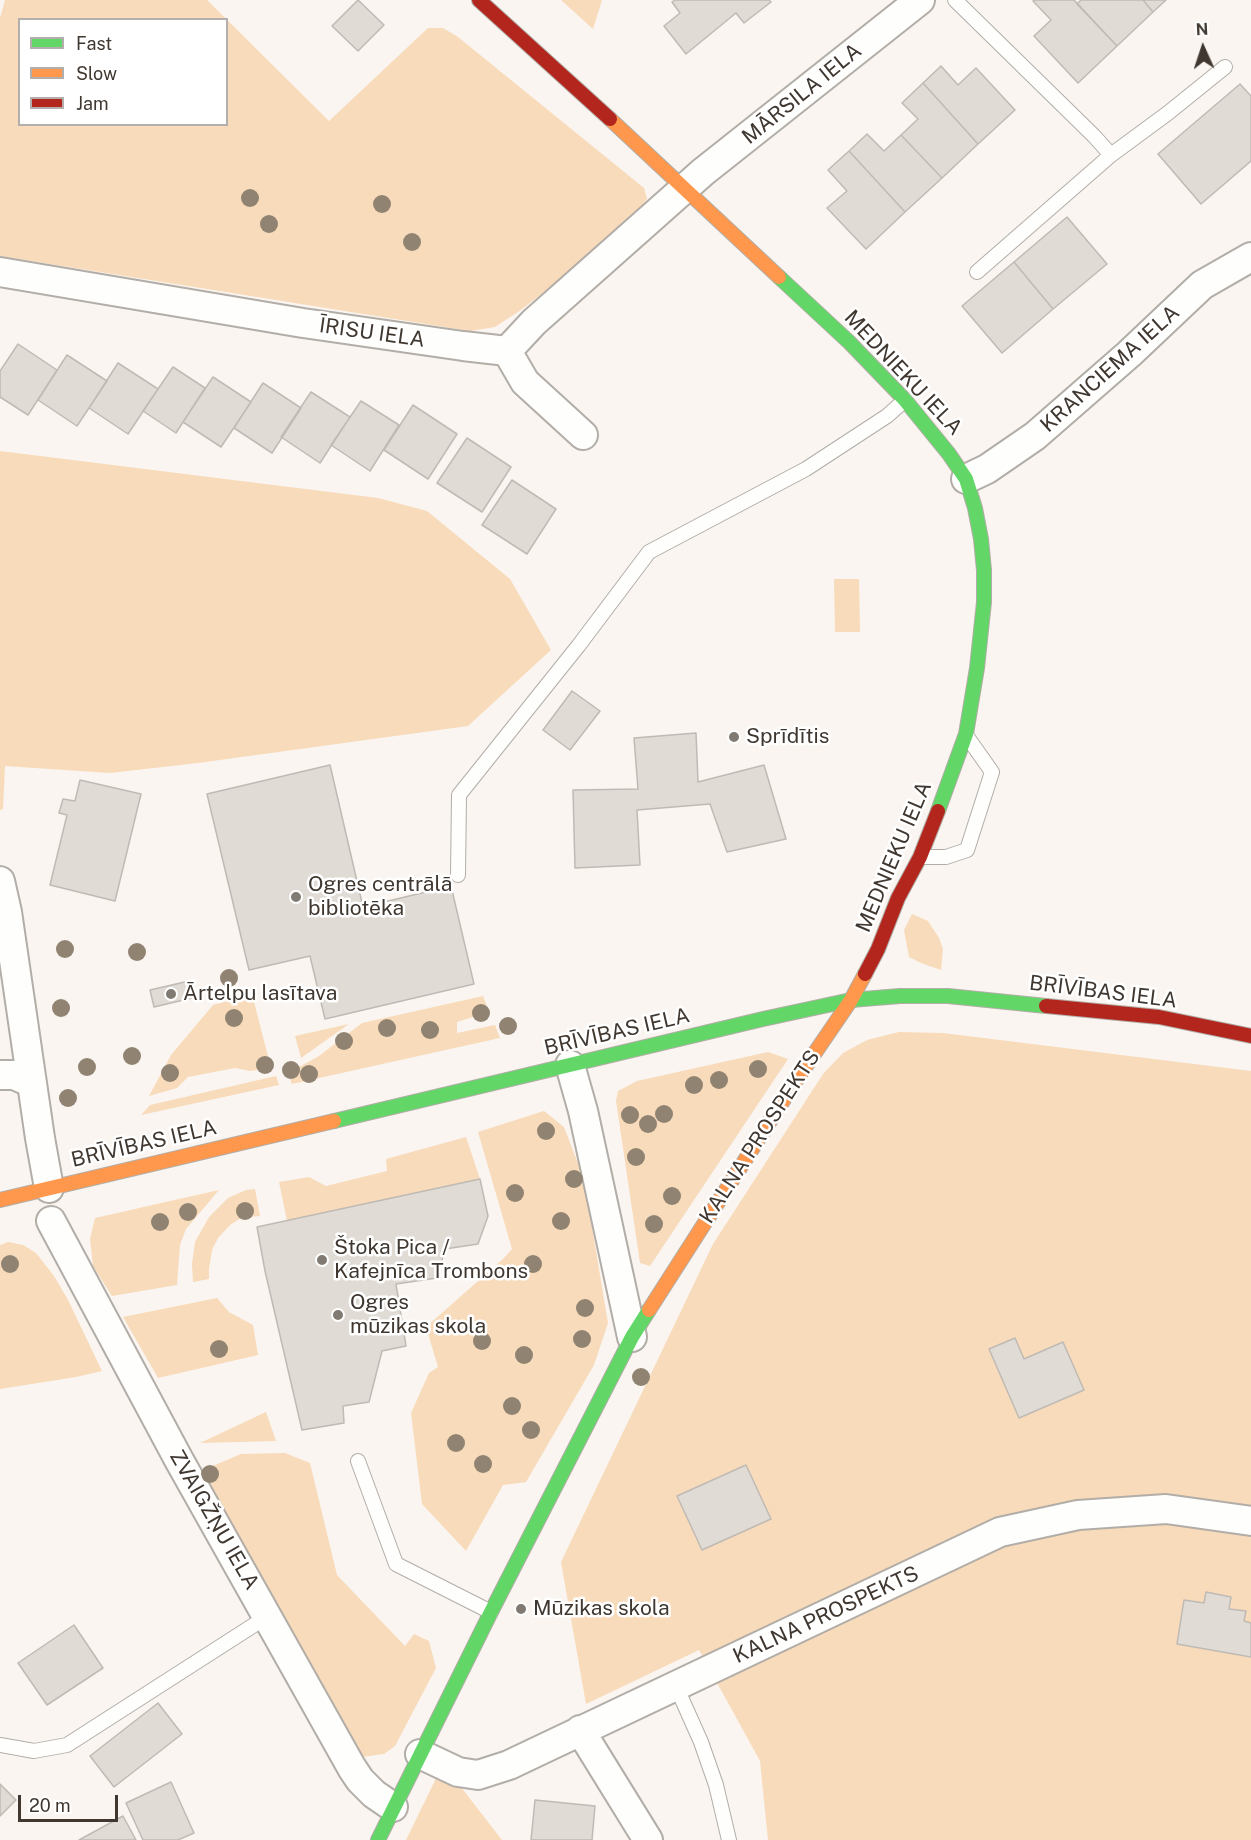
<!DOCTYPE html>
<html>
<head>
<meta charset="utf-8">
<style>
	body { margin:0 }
	#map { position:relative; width:1251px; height:1840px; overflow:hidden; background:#faf5f0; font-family:"Public Sans",sans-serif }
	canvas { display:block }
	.legend { position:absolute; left:18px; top:18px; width:210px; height:108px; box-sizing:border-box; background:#fff; border:2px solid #b2afac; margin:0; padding:8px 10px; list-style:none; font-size:18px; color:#3f3730 }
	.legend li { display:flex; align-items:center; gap:12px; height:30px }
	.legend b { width:30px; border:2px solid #b2afac }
	.north { position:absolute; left:1173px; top:18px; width:60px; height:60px; -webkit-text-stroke:4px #fff; paint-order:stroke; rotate:357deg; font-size:16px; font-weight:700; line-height:24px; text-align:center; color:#3f3730 }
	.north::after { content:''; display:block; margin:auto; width:21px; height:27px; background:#3f3730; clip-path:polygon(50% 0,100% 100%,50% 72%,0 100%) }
	.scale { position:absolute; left:18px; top:1795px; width:100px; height:27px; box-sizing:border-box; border:3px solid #3f3730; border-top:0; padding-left:8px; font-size:18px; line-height:21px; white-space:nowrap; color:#3f3730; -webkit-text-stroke:4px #fff; paint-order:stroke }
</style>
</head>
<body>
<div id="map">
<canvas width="1251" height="1840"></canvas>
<ul class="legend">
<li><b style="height:8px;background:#63d668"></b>Fast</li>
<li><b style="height:8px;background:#ff974d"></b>Slow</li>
<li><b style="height:8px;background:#b3261e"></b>Jam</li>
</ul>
<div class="north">N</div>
<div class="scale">20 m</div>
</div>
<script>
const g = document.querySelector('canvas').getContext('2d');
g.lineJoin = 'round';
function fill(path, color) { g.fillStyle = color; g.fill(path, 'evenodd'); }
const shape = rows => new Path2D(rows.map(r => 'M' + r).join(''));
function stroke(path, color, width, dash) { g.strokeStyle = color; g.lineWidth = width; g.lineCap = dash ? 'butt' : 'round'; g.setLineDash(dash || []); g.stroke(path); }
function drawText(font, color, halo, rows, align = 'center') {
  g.font = font + ' "Public Sans",sans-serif'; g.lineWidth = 5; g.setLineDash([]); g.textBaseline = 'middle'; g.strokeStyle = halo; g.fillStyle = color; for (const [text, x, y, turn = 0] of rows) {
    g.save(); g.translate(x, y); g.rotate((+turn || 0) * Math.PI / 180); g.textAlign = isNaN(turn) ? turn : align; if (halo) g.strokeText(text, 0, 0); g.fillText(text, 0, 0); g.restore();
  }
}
fill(shape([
	[5,0,207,0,329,121,428,28,443,28,458,37,644,188,647,199,637,211,548,289,518,312,495,327,470,331,0,256,0,18],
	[20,20,226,20,226,124,20,124],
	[561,0,602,0,593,29],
	[0,451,378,498,427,511,510,579,551,650,468,726,198,763,110,773,5,766,3,809,0,810],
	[834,579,859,579,860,632,835,632],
	[912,914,928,921,939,938,943,949,941,970,921,963,909,957,904,930],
	[252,994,271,1068,250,1071,235,1068,188,1077,177,1088,149,1096,171,1055,213,1005],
	[483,996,489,1012,457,1022,457,1033,495,1025,500,1038,292,1084,288,1073,319,1056,362,1023],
	[349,1024,301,1058,295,1036],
	[899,1032,943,1033,1251,1071,1251,1840,768,1840,760,1761,699,1650,586,1704,561,1562,713,1244,823,1074,843,1053,867,1040],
	[768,1052,788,1059,650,1266,640,1263,616,1101,618,1091,637,1081],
	[276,1076,279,1085,141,1115,150,1105],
	[544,1111,564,1127,584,1179,608,1323,594,1365,526,1482,503,1485,466,1551,422,1504,411,1413,429,1373,438,1367,426,1327,503,1259,512,1249,478,1132],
	[466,1137,480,1179,287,1221,279,1182,309,1177,326,1186,387,1171,386,1159],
	[255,1189,260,1216,241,1218,230,1225,218,1238,212,1250,209,1269,209,1279,193,1282,192,1264,195,1242,209,1217,228,1198,246,1190],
	[219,1190,186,1229,180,1245,177,1285,112,1296,93,1266,90,1239,95,1218],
	[8,1242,23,1245,36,1253,54,1276,68,1300,102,1371,76,1377,0,1389,0,1245],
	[217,1298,229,1312,253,1325,258,1355,158,1378,123,1317],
	[266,1412,276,1441,200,1443],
	[285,1453,310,1463,337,1575,405,1646,414,1634,429,1641,436,1668,395,1746,384,1754,362,1757,201,1471,241,1454],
	[443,1764,502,1840,406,1840]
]), '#f8dbba');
const building = shape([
	[358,0,384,25,358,51,332,26,358,0],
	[675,0,769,0,771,2,744,23,736,13,686,54,664,26,680,13,672,2,675,0],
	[1035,0,1074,0,1117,46,1078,83,1034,36,1051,20,1033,1,1035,0],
	[1081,0,1143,0,1153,12,1117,46,1077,4,1081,0],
	[1143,0,1166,0,1153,12,1143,0],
	[941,66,958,85,976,68,1015,110,978,144,923,83,941,66],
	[923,83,978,144,942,178,901,135,918,119,902,103,923,83],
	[1240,84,1251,96,1251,161,1201,204,1158,154,1240,84],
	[867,134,884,151,901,135,942,178,905,212,849,151,867,134],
	[849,151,905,212,866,249,827,208,847,191,828,170,849,151],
	[1067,217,1107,264,1053,309,1014,262,1067,217],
	[1014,262,1053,309,1002,353,962,306,1014,262],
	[18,344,57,370,28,415,0,397,0,371,18,344],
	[67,355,107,381,77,426,38,400,67,355],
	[118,363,158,389,128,434,89,408,118,363],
	[173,367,205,388,176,433,143,411,173,367],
	[213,377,251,402,221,447,183,422,213,377],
	[263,383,301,408,272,453,234,428,263,383],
	[311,392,350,417,320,463,281,437,311,392],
	[361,401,399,425,370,471,331,445,361,401],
	[413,405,457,434,428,479,384,450,413,405],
	[467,438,511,467,482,512,437,483,467,438],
	[512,480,556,509,527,554,482,525,512,480],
	[572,691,600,711,570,750,543,730,572,691],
	[696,733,698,782,764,765,786,839,727,852,710,804,637,810,640,865,575,868,573,790,638,789,634,738,696,733],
	[330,765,363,907,451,886,474,984,325,1019,310,956,249,970,207,794,330,765],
	[80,780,141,794,115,901,50,885,67,815,59,813,63,799,75,801,80,780],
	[189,981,192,998,154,1007,150,990,189,981],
	[480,1179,488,1216,478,1244,445,1249,437,1278,396,1284,406,1346,382,1351,369,1402,343,1406,344,1423,302,1430,265,1271,257,1227,480,1179],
	[1015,1338,1024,1359,1063,1342,1084,1390,1019,1418,989,1349,1015,1338],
	[746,1465,771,1519,702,1550,677,1496,746,1465],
	[1206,1592,1231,1597,1229,1609,1246,1611,1244,1621,1251,1623,1251,1657,1177,1644,1184,1600,1204,1603,1206,1592],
	[74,1625,103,1668,47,1705,18,1663,74,1625],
	[158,1703,182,1734,114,1787,90,1756,158,1703],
	[171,1782,194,1833,178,1840,143,1840,126,1803,171,1782],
	[0,1784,16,1800,0,1816,0,1784],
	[535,1800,595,1806,592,1840,531,1840,535,1800],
	[123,1816,136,1840,79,1840,123,1816]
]);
fill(building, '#e1dbd5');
stroke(building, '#bfbab4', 1.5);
const lane = shape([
	[955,0,1094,136,1111,155,977,272],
	[1111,155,1168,113,1225,67],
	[922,857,946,857,967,850,992,772,968,738],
	[458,875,459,795,579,645,649,552,806,469,887,416,905,400],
	[358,1461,396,1564,491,1612],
	[676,1686,701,1742,716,1785,729,1840],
	[0,1745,34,1751,67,1745,268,1616]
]);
const street = shape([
	[0,272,303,323,463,346,507,351,534,322,703,172,920,0],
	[507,351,525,382,583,435],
	[966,479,987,469,1035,436,1129,354,1202,285,1251,257],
	[0,881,7,912,40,1138,49,1188],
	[570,1065,583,1111,632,1337],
	[0,1075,14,1075,32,1083],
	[51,1221,179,1460,352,1768,360,1780,374,1794,393,1807],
	[580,1730,648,1840],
	[420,1754,458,1772,478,1775,509,1765,1000,1532,1078,1515,1166,1509,1251,1521]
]);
const fast = shape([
	[779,277,849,342,905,400,949,454,966,479,975,508,981,539,984,570,984,602,977,668,966,734,938,811],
	[334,1121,763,1019,851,1000,900,996,948,996,1046,1006],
	[378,1840,491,1612,632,1337,649,1310]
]);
const slow = shape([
	[610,119,779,277],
	[0,1200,334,1121],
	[649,1310,797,1079,851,1000,865,974]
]);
const jam = shape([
	[479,0,610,119],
	[865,974,878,949,898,898,920,857,938,811],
	[1046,1006,1159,1017,1251,1036]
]);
stroke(lane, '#b2ada7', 16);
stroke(street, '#b2ada7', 32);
stroke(fast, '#b2ada7', 16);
stroke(slow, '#b2ada7', 16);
stroke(jam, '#b2ada7', 16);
stroke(lane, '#fefefd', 14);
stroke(street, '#fefefd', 28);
stroke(fast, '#63d668', 14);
stroke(slow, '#ff974d', 14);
stroke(jam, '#b3261e', 14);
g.fillStyle = '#908372';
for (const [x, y] of [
	[250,198],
	[382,204],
	[269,224],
	[412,242],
	[65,949],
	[137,952],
	[229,978],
	[61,1008],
	[481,1013],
	[234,1018],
	[508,1026],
	[387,1028],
	[430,1030],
	[344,1041],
	[132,1056],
	[265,1065],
	[87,1067],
	[758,1069],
	[291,1070],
	[170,1073],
	[309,1074],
	[719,1080],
	[694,1085],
	[68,1098],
	[664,1114],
	[630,1115],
	[648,1124],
	[546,1131],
	[636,1157],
	[574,1179],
	[515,1193],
	[672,1196],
	[245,1211],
	[188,1212],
	[561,1221],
	[160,1222],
	[654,1224],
	[10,1264],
	[533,1264],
	[585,1308],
	[582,1339],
	[482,1341],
	[219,1349],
	[524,1355],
	[641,1377],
	[512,1406],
	[531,1430],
	[456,1443],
	[483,1464],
	[210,1474]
]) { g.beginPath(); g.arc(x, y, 9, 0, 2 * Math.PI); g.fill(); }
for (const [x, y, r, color] of [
	[734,737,6,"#807a73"],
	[296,897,6,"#807a73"],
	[171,994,6,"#807a73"],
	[322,1260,6,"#807a73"],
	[338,1315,6,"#807a73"],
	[521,1609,6,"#807a73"]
]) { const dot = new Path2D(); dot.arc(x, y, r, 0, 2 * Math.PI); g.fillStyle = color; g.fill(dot); stroke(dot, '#fff', 2); }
drawText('21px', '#3f3730', '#fff', [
	["MĀRSILA IELA",802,94,-39],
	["ĪRISU IELA",372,333,8],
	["KRANCIEMA IELA",1110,369,-42],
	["MEDNIEKU IELA",903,373,47],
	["MEDNIEKU IELA",894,857,-67],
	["BRĪVĪBAS IELA",1103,992,7],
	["BRĪVĪBAS IELA",617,1032,-13],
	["KALNA PROSPEKTS",760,1137,-57],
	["BRĪVĪBAS IELA",144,1144,-13],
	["ZVAIGŽŅU IELA",214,1520,60],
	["KALNA PROSPEKTS",826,1615,-25]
]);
drawText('21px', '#3f3730', '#fff', [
	["Sprīdītis",746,737],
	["Ogres centrālā",308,885],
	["bibliotēka",308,909],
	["Ārtelpu lasītava",183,994],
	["Štoka Pica /",334,1248],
	["Kafejnīca Trombons",334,1272],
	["Ogres",350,1303],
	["mūzikas skola",350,1327],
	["Mūzikas skola",533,1609]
], 'left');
</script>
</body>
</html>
